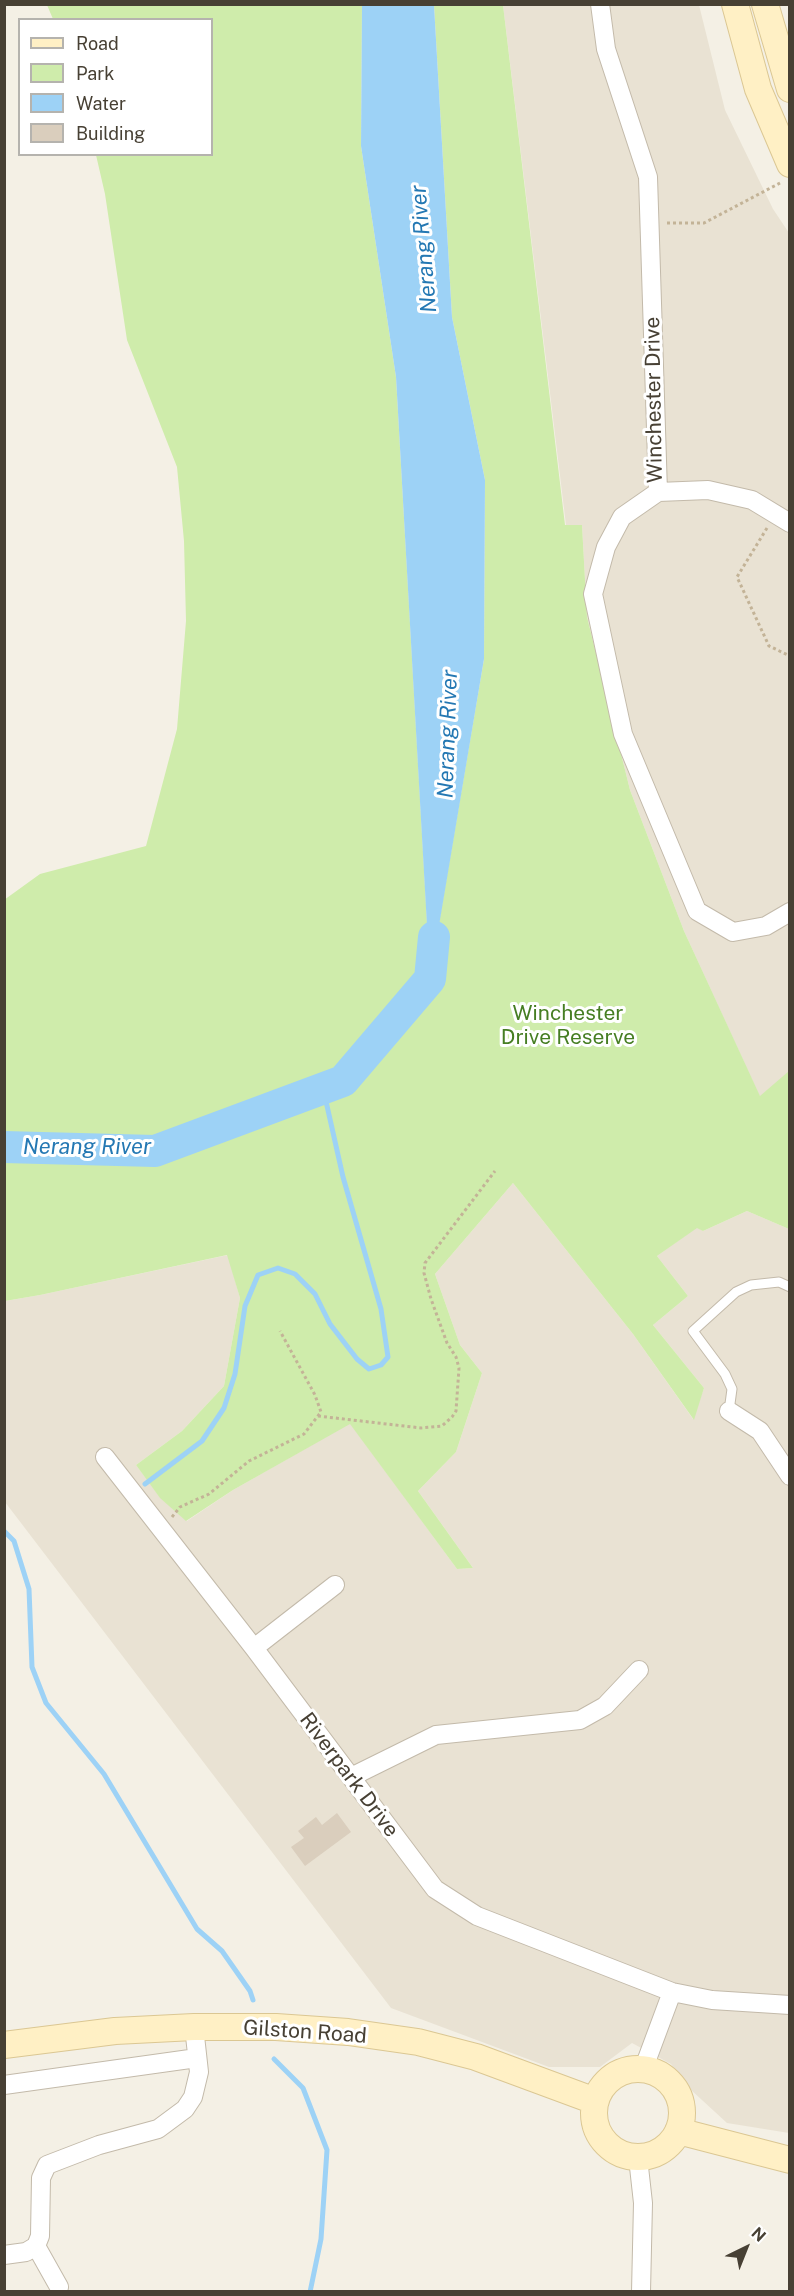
<!DOCTYPE html>
<html>
<head>
<meta charset="utf-8">
<style>
	body { margin:0 }
	#map { position:relative; width:794px; height:2296px; overflow:hidden; background:#f4f0e5; font-family:"Public Sans",sans-serif }
	canvas { display:block }
	.frame { position:absolute; inset:0; border:6px solid #474034; pointer-events:none }
	.legend { position:absolute; left:18px; top:18px; width:195px; height:138px; box-sizing:border-box; background:#fff; border:2px solid #b5b3ae; margin:0; padding:8px 10px; list-style:none; font-size:18px; color:#474034 }
	.legend li { display:flex; align-items:center; gap:12px; height:30px }
	.legend b { width:30px; border:2px solid #b5b3ae }
	.north { position:absolute; left:716px; top:2218px; width:60px; height:60px; -webkit-text-stroke:4px #fff; paint-order:stroke; rotate:43deg; font-size:16px; font-weight:700; line-height:24px; text-align:center; color:#474034 }
	.north::after { content:''; display:block; margin:auto; width:21px; height:27px; background:#474034; clip-path:polygon(50% 0,100% 100%,50% 72%,0 100%) }
</style>
</head>
<body>
<div id="map">
<canvas width="794" height="2296"></canvas>
<div class="frame"></div>
<ul class="legend">
<li><b style="height:8px;background:#fff0c5"></b>Road</li>
<li><b style="height:16px;background:#cfecab"></b>Park</li>
<li><b style="height:16px;background:#9dd2f6"></b>Water</li>
<li><b style="height:16px;background:#dacebd"></b>Building</li>
</ul>
<div class="north">N</div>
</div>
<script>
const g = document.querySelector('canvas').getContext('2d');
g.lineJoin = 'round';
function fill(path, color) { g.fillStyle = color; g.fill(path, 'evenodd'); }
const shape = rows => new Path2D(rows.map(r => 'M' + r).join(''));
function stroke(path, color, width, dash) { g.strokeStyle = color; g.lineWidth = width; g.lineCap = dash ? 'butt' : 'round'; g.setLineDash(dash || []); g.stroke(path); }
function drawText(font, color, halo, rows, align = 'center') {
  g.font = font + ' "Public Sans",sans-serif'; g.lineWidth = 6; g.setLineDash([]); g.textBaseline = 'middle'; g.strokeStyle = halo; g.fillStyle = color; for (const [text, x, y, turn = 0] of rows) {
    g.save(); g.translate(x, y); g.rotate((+turn || 0) * Math.PI / 180); g.textAlign = isNaN(turn) ? turn : align; if (halo) g.strokeText(text, 0, 0); g.fillText(text, 0, 0); g.restore();
  }
}
fill(shape([
	[503,5,699,5,725,110,773,209,789,233,790,1071,760,1097,684,931,630,790,587,617,582,525,566,525],
	[513,1183,633,1334,693,1419,704,1388,653,1325,688,1296,657,1256,697,1227,703,1231,747,1211,789,1229,789,2133,727,2123,690,2089,671,2064,632,2043,600,2067,549,2067,391,2008,5,1502,5,1301,40,1295,228,1255,240,1298,224,1386,182,1431,136,1465,160,1497,187,1521,233,1490,350,1423,457,1569,473,1568,418,1491,456,1452,482,1373,460,1345,435,1274]
]), '#e9e2d3');
fill(shape([
	[47,5,362,5,361,146,396,377,430,975,484,659,485,480,452,317,434,5,503,5,565,525,582,525,587,617,630,790,684,931,760,1096,789,1071,789,1229,747,1211,703,1231,697,1228,657,1256,688,1296,653,1325,704,1388,694,1420,633,1334,513,1183,435,1274,460,1345,482,1373,456,1452,418,1491,473,1568,457,1569,350,1424,233,1490,186,1521,160,1498,136,1465,182,1431,224,1386,240,1298,227,1255,40,1295,5,1301,4,900,40,874,146,846,177,729,186,621,184,541,177,467,127,340,105,194,96,155,212,154,212,20,53,19]
]), '#cfecab');
fill(shape([
	[362,5,434,5,452,317,485,480,484,659,430,979,396,377,361,146]
]), '#9dd2f6');
stroke(shape([
	[145,1484,202,1441,224,1408,235,1374,245,1306,258,1275,278,1268,295,1274,315,1294,330,1324,357,1359,369,1369,381,1365,388,1357,381,1309,343,1177,323,1088],
	[4,1531,14,1541,29,1589,32,1667,46,1703,104,1774,197,1929,222,1951,250,1991,253,2000],
	[274,2059,303,2088,327,2150,321,2239,310,2292]
]), '#9dd2f6', 5);
stroke(shape([
	[4,1147,155,1151,343,1081,430,979,434,937]
]), '#9dd2f6', 32);
fill(shape([
	[337,1813,351,1832,305,1866,291,1847,304,1838,298,1831,316,1817,322,1825]
]), '#dacebd');
const service = shape([
	[729,1411,732,1389,725,1374,693,1331,736,1292,751,1285,779,1282,790,1287]
]);
const minor = shape([
	[600,4,606,49,648,177,658,492],
	[658,492,622,517,606,547,593,594,623,734,697,911,733,932,766,926,790,912],
	[658,492,708,490,752,500,790,523],
	[729,1411,760,1431,790,1476],
	[105,1457,254,1648,435,1889,477,1916,672,1992,712,2000,790,2005],
	[254,1648,335,1585],
	[351,1777,436,1735,580,1720,605,1706,639,1670],
	[643,2070,672,1992],
	[4,2085,197,2058],
	[638,2158,643,2203,641,2292],
	[36,2246,59,2287],
	[4,2255,26,2252,36,2246,40,2236,41,2178,47,2165,99,2145,158,2129,185,2109,193,2097,199,2072,194,2027]
]);
const secondary = shape([
	[735,4,758,89,790,164],
	[765,4,790,89],
	[4,2045,115,2031,194,2027,276,2027,348,2032,418,2042,476,2057,595,2101],
	'594 2113a44 44 0 1 1 88 0a44 44 0 1 1-88 0Z',
	[678,2131,790,2160]
]);
stroke(service, '#c3baaa', 11);
stroke(minor, '#c3baaa', 20);
stroke(secondary, '#dbc793', 28);
stroke(shape([
	[667,223,704,223,780,183],
	[767,528,737,577,769,646,790,656],
	[318,1416,421,1428,442,1426,452,1417,456,1411,459,1368,456,1357,447,1343,431,1299,424,1273,425,1263,495,1171],
	[172,1517,180,1507,209,1494,249,1461,304,1434,321,1412,315,1395,280,1331]
]), '#c3b397', 3, [3, 3]);
stroke(service, '#fff', 9);
stroke(minor, '#fff', 18);
stroke(secondary, '#fff0c5', 26);
drawText('21px', '#474034', '#fff', [
	["Winchester Drive",654,400,-91],
	["Riverpark Drive",349,1775,53],
	["Gilston Road",305,2032,4]
]);
drawText('21px', '#467e23', '#fff', [
	["Winchester",568,1014],
	["Drive Reserve",568,1038]
]);
drawText('italic 22px', '#2478b3', '#fff', [
	["Nerang River",424,249,-95],
	["Nerang River",448,734,-88],
	["Nerang River",87,1147]
]);
</script>
</body>
</html>
